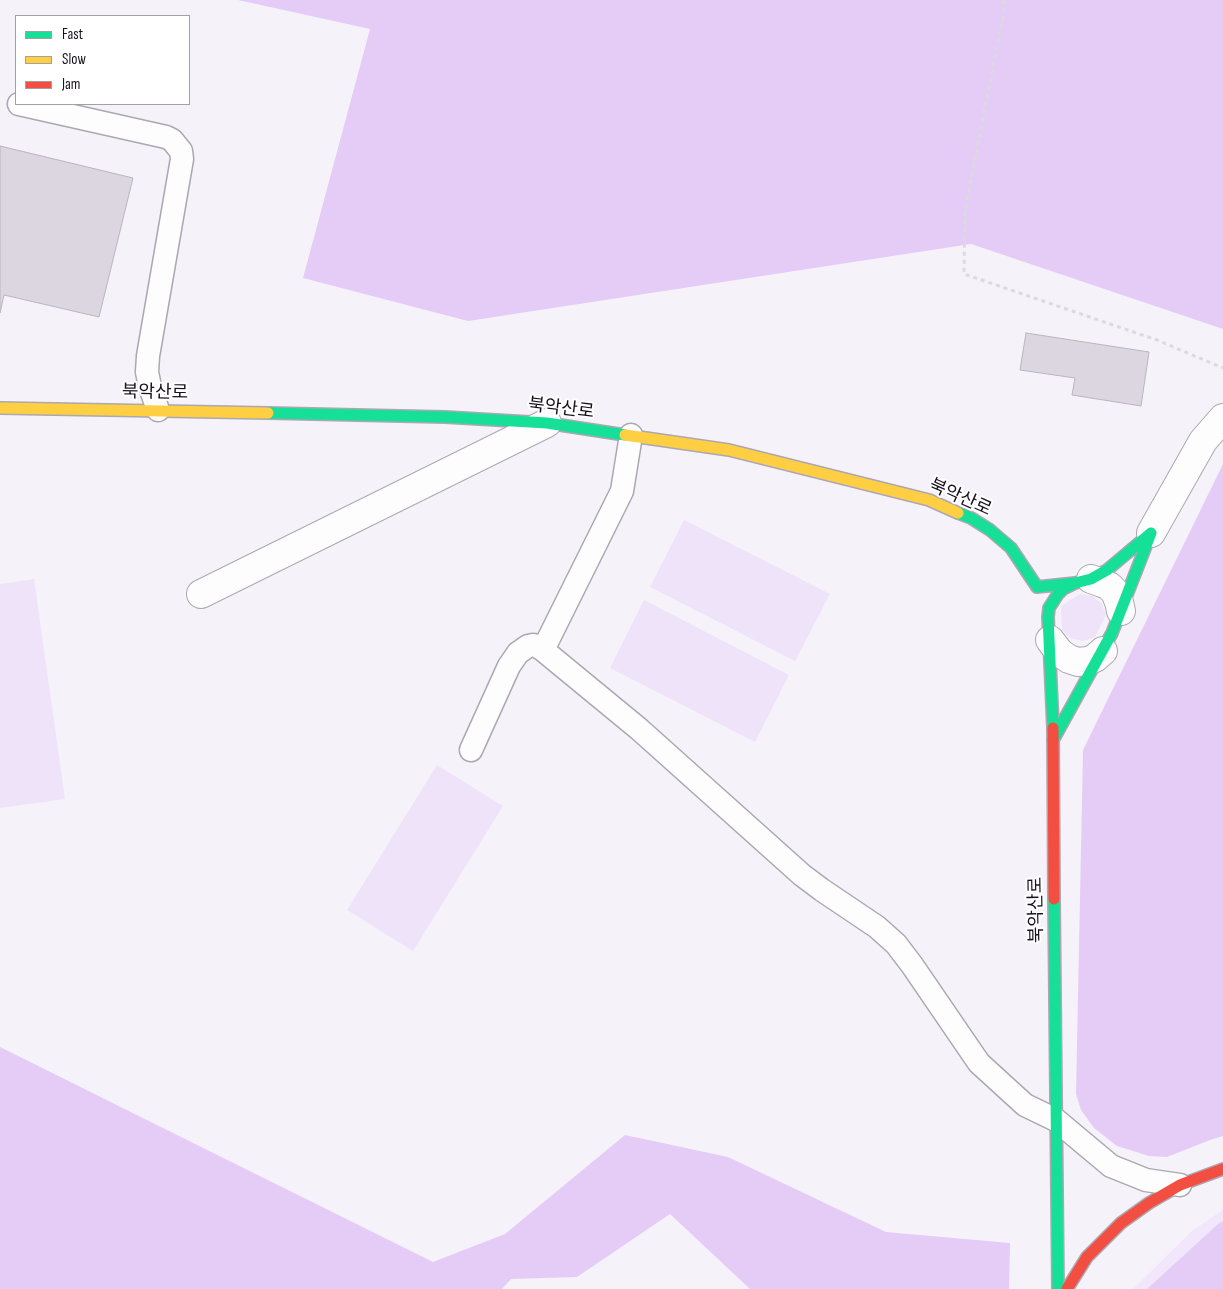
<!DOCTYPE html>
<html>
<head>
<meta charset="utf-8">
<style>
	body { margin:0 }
	#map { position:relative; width:1223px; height:1289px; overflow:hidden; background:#f6f2fa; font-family:"Sofia Sans Condensed",sans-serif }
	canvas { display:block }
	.legend { position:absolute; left:15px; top:15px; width:175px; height:90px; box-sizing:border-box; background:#fff; border:1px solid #a3a0a5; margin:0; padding:6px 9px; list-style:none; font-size:15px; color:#18111d }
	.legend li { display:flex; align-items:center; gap:10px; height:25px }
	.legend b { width:25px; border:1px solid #a3a0a5 }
</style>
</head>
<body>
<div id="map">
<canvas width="1223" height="1289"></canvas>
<ul class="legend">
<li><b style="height:6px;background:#16e098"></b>Fast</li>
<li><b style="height:6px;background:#ffcf43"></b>Slow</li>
<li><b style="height:6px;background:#f24e42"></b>Jam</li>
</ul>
</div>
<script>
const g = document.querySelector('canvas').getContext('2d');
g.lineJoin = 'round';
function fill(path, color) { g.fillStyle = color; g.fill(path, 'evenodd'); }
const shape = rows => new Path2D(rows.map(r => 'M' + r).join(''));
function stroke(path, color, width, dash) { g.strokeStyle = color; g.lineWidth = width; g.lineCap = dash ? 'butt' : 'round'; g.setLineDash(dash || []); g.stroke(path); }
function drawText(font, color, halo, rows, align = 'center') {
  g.font = font + ' "Sofia Sans Condensed","Noto Sans KR",sans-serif'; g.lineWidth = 4; g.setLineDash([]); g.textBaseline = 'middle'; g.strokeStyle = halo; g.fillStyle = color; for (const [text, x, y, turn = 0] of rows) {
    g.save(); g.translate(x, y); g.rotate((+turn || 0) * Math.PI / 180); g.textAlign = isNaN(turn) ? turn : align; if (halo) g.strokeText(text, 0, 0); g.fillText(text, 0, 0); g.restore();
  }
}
fill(shape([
	[1223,1210,1223,1289,1133,1289,1193,1230]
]), '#f2e6fc');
fill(shape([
	[684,520,830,594,795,661,650,587],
	[34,579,65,799,0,808,0,584],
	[1080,594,1092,596,1101,603,1106,615,1095,637,1083,641,1070,638,1062,630,1061,606],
	[644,600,789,675,755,742,610,668],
	[437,765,503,806,413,951,347,910]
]), '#efe3f9');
fill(shape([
	[238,0,1223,0,1223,329,971,244,468,321,303,278,370,29],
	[1223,464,1223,1136,1210,1140,1167,1157,1149,1156,1117,1146,1094,1128,1081,1110,1076,1094,1083,750],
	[0,1047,433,1262,505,1234,625,1135,728,1157,886,1232,1010,1243,1009,1289,750,1289,670,1214,577,1277,511,1279,502,1289,0,1289],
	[1223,1221,1223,1289,1147,1289,1217,1225]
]), '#e4ccf7');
const building = shape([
	[0,146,133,178,99,317,4,295,0,313,0,146],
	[1026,333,1149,352,1141,406,1072,395,1075,378,1020,370,1026,333]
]);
fill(building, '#dbd6e0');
stroke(building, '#bab4be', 1);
const lane = shape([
	[19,104,166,137,172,140,181,151,182,159,148,356,147,372,150,387,158,410],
	[631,435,622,491,543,650,639,729,802,875,822,890,877,927,896,944,912,965,979,1063,1025,1105,1056,1120,1111,1166,1146,1180,1180,1185],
	[471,750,509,666,518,653,528,646,533,645,537,646,543,650]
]);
const street = shape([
	[1151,533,1203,441,1223,418],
	[1091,579,1102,583,1109,586,1115,592,1119,602,1121,611],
	[201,594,547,423],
	[1050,640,1060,653,1069,659,1078,662,1088,661,1095,658,1103,651]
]);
const fast = shape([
	[268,413,445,417,547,423,625,435],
	[958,513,971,518,990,530,1011,548,1037,587,1075,583,1091,579,1107,570,1151,533,1112,633,1053,740],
	[1053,728,1048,617,1049,608,1058,594,1063,589,1075,583],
	[1054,899,1058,1289]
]);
const slow = shape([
	[0,408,268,413],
	[625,435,729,450,929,500,958,513]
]);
const jam = shape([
	[1053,728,1054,899],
	[1067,1289,1087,1257,1121,1223,1149,1203,1180,1185,1223,1169]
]);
stroke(lane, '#aca7b1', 25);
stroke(street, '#aca7b1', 30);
stroke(fast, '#aca7b1', 14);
stroke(slow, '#aca7b1', 14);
stroke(jam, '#aca7b1', 14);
stroke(shape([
	[1003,0,1005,5,965,211,964,274,1157,340,1223,368]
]), '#dcdadc', 3, [4, 4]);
stroke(lane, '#fefdfe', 22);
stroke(street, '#fefdfe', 28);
stroke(fast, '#16e098', 11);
stroke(slow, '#ffcf43', 11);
stroke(jam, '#f24e42', 11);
drawText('18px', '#18111d', '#fff', [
	["북악산로",155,393,1],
	["북악산로",561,409,7],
	["북악산로",960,498,24],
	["북악산로",1037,910,-91]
]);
</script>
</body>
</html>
